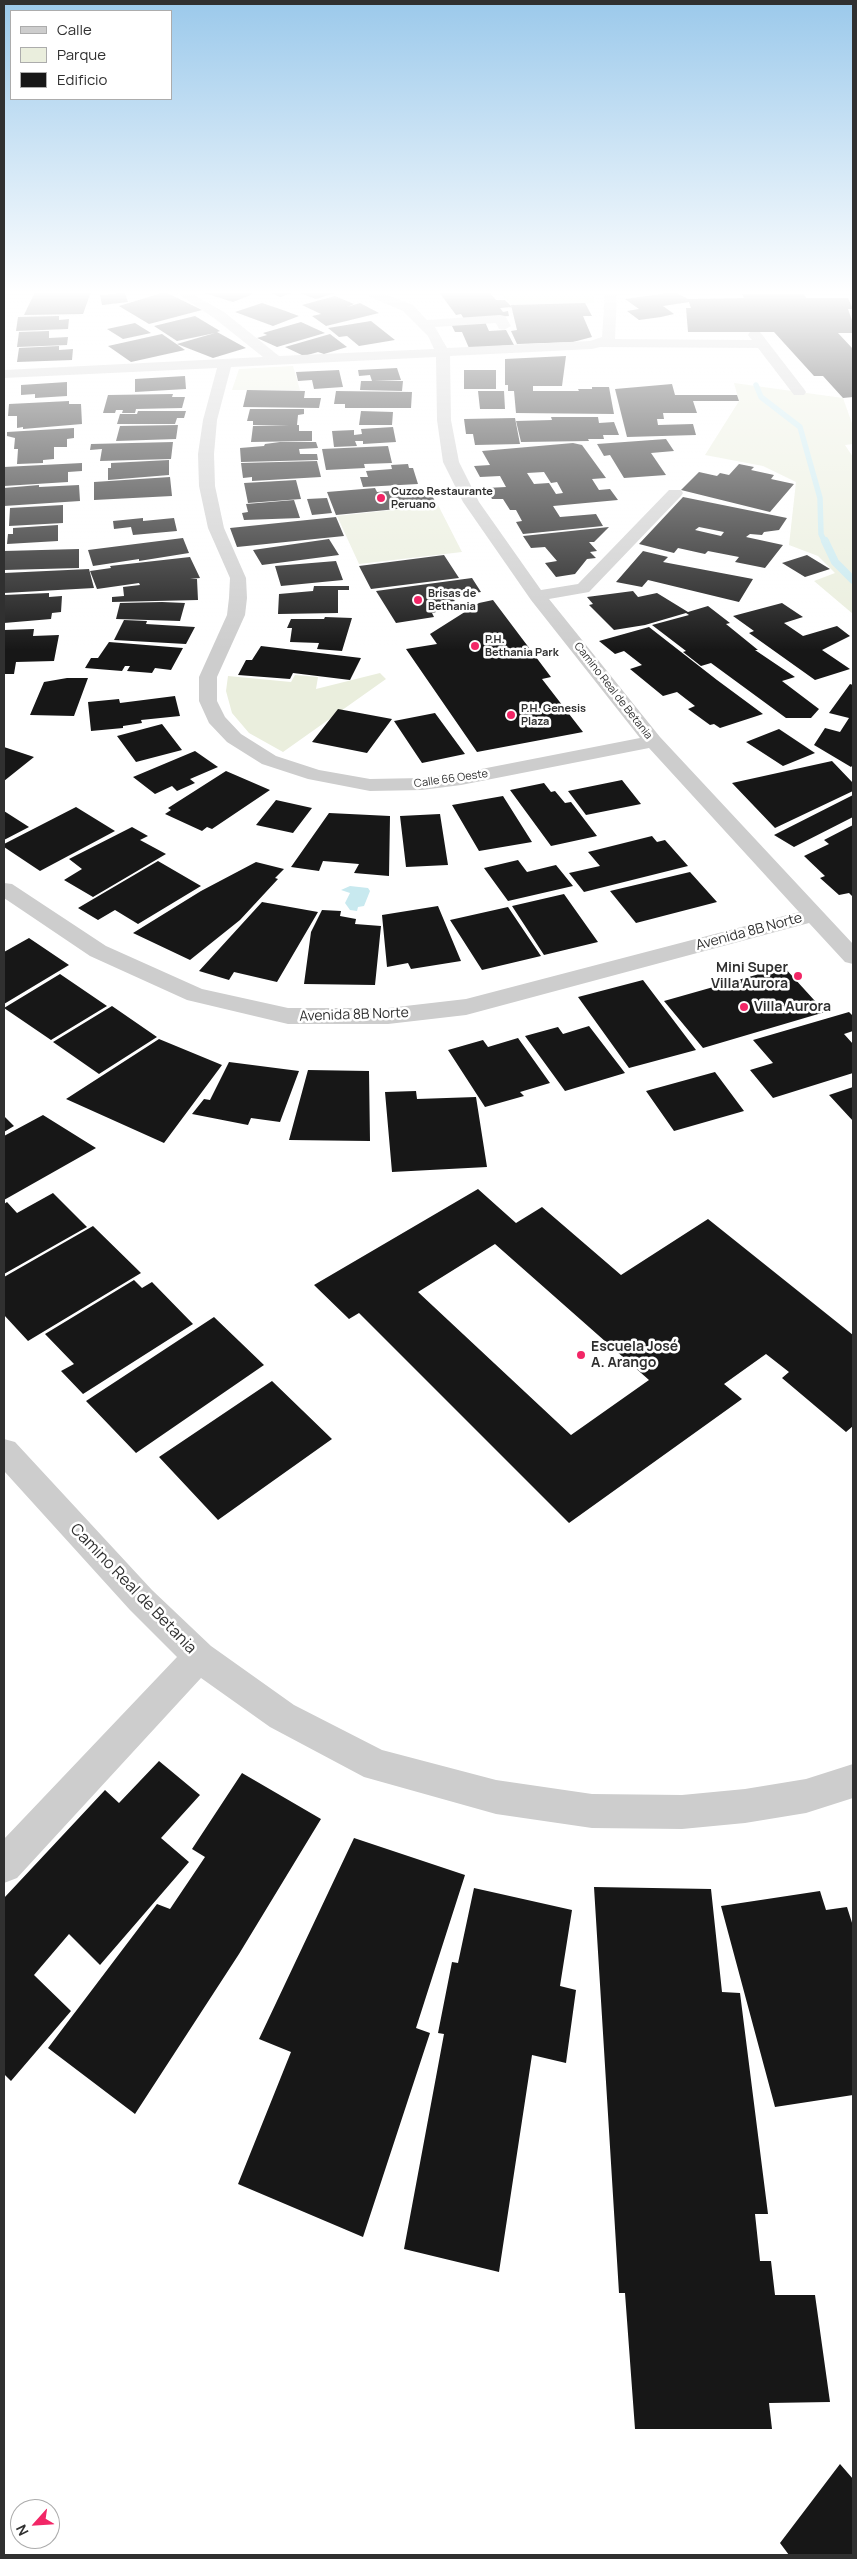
<!DOCTYPE html>
<html>
<head>
<meta charset="utf-8">
<style>
	body { margin:0 }
	#map { position:relative; width:857px; height:2559px; overflow:hidden; background:#fff; font-family:Manrope,sans-serif }
	canvas { display:block }
	.frame { position:absolute; inset:0; border:5px solid #303030; pointer-events:none }
	.legend { position:absolute; left:10px; top:10px; width:162px; height:90px; box-sizing:border-box; background:#fff; border:1px solid #acacac; margin:0; padding:6px 9px; list-style:none; font-size:15px; color:#303030 }
	.legend li { display:flex; align-items:center; gap:10px; height:25px }
	.legend b { width:25px; border:1px solid #acacac }
	.north { position:absolute; left:10px; top:2499px; width:50px; height:50px; box-sizing:border-box; background:#fff; border:1px solid #acacac; border-radius:50%; rotate:244deg; font-size:14px; font-weight:700; line-height:20px; text-align:center; color:#303030 }
	.north::after { content:''; display:block; margin:auto; width:18px; height:22px; background:#f22666; clip-path:polygon(50% 0,100% 100%,50% 72%,0 100%) }
</style>
</head>
<body>
<div id="map">
<canvas width="857" height="2559"></canvas>
<div class="frame"></div>
<ul class="legend">
<li><b style="height:6px;background:#cdcdcd"></b>Calle</li>
<li><b style="height:14px;background:#eaeedd"></b>Parque</li>
<li><b style="height:14px;background:#171717"></b>Edificio</li>
</ul>
<div class="north">N</div>
</div>
<script>
const g = document.querySelector('canvas').getContext('2d');
g.lineJoin = 'round';
function fill(path, color) { g.fillStyle = color; g.fill(path, 'evenodd'); }
const shape = rows => new Path2D(rows.map(r => 'M' + r).join(''));
function stroke(path, color, width, dash) { g.strokeStyle = color; g.lineWidth = width; g.lineCap = dash ? 'butt' : 'round'; g.setLineDash(dash || []); g.stroke(path); }
function drawText(font, color, halo, rows, align = 'center') {
  g.font = font + ' Manrope,sans-serif'; g.lineWidth = 5; g.setLineDash([]); g.textBaseline = 'middle'; g.strokeStyle = halo; g.fillStyle = color; for (const [text, x, y, turn = 0] of rows) {
    g.save(); g.translate(x, y); g.rotate((+turn || 0) * Math.PI / 180); g.textAlign = isNaN(turn) ? turn : align; if (halo) g.strokeText(text, 0, 0); g.fillText(text, 0, 0); g.restore();
  }
}
fill(shape([
	[500,292,593,292,595,303,511,305],
	[293,366,300,390,232,390,239,369],
	[734,383,843,398,853,426,853,444,845,445,853,457,853,614,814,581,835,573,818,556,789,545,796,482,763,466,705,455,739,401],
	[438,505,462,552,359,564,337,516],
	[380,673,386,679,283,752,249,733,232,713,226,691,228,676,291,682,295,675,318,677,316,689]
]), '#eaeedd');
fill(shape([
	[350,886,368,888,370,891,364,906,358,907,357,911,350,910,345,903,350,893,341,890]
]), '#c8e9ef');
stroke(shape([
	[756,385,761,397,800,427,820,498,821,534,825,543]
]), '#c8e9ef', 5.5);
stroke(shape([
	[825,541,835,562,853,580]
]), '#c8e9ef', 8);
fill(shape([
	[35,292,91,292,83,314,24,315],
	[165,292,202,310,149,324,119,306],
	[201,292,245,292,253,294,233,302],
	[269,292,295,292,280,297],
	[297,292,331,292,335,293,316,299],
	[439,292,489,292,496,300,505,300,512,307,500,308,503,312,508,311,509,316,464,319,461,314,456,315],
	[675,292,688,299,744,298,742,294,804,294,806,298,848,298,853,309,848,309,853,323,853,333,838,333,853,349,853,397,843,398,823,376,814,376,774,332,688,332,686,308,691,308,689,302,663,306,674,314,661,317,639,320,627,311,639,309,625,299],
	[125,293,128,302,102,305,100,295],
	[335,296,354,304,347,307,360,303,379,313,326,326,312,316,321,314,302,305],
	[262,303,280,309,299,316,273,326,235,312],
	[585,303,592,316,583,316,592,337,573,342,517,344,511,331,517,330,511,305],
	[59,316,59,320,69,319,68,329,16,331,18,317],
	[195,316,220,331,217,332,246,348,213,358,177,344,215,333,177,341,154,326],
	[371,321,395,340,359,346,347,336,339,337,328,328],
	[301,322,325,333,277,347,257,338,267,335,263,333],
	[485,322,489,331,506,330,514,345,469,348,462,332,455,332,451,324],
	[135,323,151,333,123,339,107,329],
	[49,331,49,338,68,337,67,345,17,347,19,332],
	[162,334,185,350,131,362,108,346],
	[330,334,347,347,324,354,318,352,304,356,285,347],
	[59,346,59,350,73,349,72,360,17,362,19,348],
	[566,356,562,386,533,386,533,391,579,391,578,389,592,389,592,387,609,387,614,414,516,413,514,391,508,391,508,385,505,385,505,359],
	[397,368,401,380,374,381,403,381,402,391,360,390,361,381,372,381,370,375,359,376,358,370],
	[339,370,343,387,314,389,312,380,298,381,296,372],
	[464,370,496,370,496,389,464,389],
	[185,376,186,389,135,392,135,379],
	[67,382,67,396,35,398,35,394,21,395,21,385],
	[672,384,675,395,737,395,739,401,693,401,697,413,663,413,664,419,657,419,658,425,693,424,696,435,627,437,615,389],
	[247,390,305,391,304,398,321,398,319,408,243,407],
	[336,391,412,392,411,408,345,408,345,404,334,404],
	[478,391,504,391,505,409,480,409],
	[173,394,172,397,185,397,182,408,136,409,135,413,122,413,123,410,116,410,115,413,103,413,108,395],
	[69,401,69,404,81,404,82,424,23,429,23,427,17,428,17,416,8,416,9,404],
	[250,409,304,409,304,414,298,415,297,425,299,425,299,431,312,431,312,441,251,442,253,426,289,425,253,425,253,421,247,421],
	[138,411,186,411,184,418,177,418,175,424,117,424,120,414,137,414],
	[361,411,393,412,392,425,359,425],
	[551,417,598,417,599,423,614,422,619,435,603,435,604,439,588,439,589,441,521,442,516,421,552,420],
	[515,418,520,444,475,445,473,434,466,434,464,419],
	[178,425,176,439,116,441,120,426],
	[393,427,396,442,363,444,363,441,355,441,357,446,334,447,332,431,354,430,354,435,362,434,361,429],
	[74,428,74,438,67,439,67,447,54,447,54,459,43,460,43,463,17,464,18,449,14,449,15,438,7,436,7,432],
	[666,439,674,451,651,453,666,475,624,478,610,455,604,456,597,444],
	[173,442,171,459,100,461,102,449,90,450,91,444],
	[316,442,318,448,299,449,300,454,317,454,318,460,241,462,240,448,264,446,265,444,280,442],
	[573,443,582,445,606,478,592,479,599,490,610,489,618,500,553,506,560,517,596,514,603,526,523,534,516,522,522,521,516,510,510,510,503,499,492,499,486,488,506,487,500,476,480,477,474,466,490,465,482,451],
	[544,472,551,483,557,482,563,493,556,494,549,483,534,484,527,473],
	[388,446,392,463,364,464,365,468,326,470,322,449],
	[169,460,169,475,108,480,108,468,111,468,111,463],
	[317,461,321,477,252,481,252,477,243,478,241,463],
	[82,463,82,471,68,472,68,482,4,486,4,467],
	[408,464,409,468,413,468,418,484,363,487,360,477,368,477,366,471,392,469,391,465],
	[739,464,754,467,751,470,774,475,771,479,794,484,770,512,681,490,699,472,717,476,720,473,729,475],
	[170,477,172,496,94,500,94,482],
	[296,480,301,499,248,503,244,483],
	[39,485,39,487,79,485,80,501,4,506,4,488],
	[375,488,377,492,428,488,437,505,336,515,327,492],
	[683,497,787,518,779,530,764,532,762,535,750,534,746,537,783,545,765,568,735,562,739,557,708,551,705,554,678,548,674,553,639,544],
	[699,527,724,532,721,536,695,530],
	[327,498,332,513,312,515,307,499],
	[294,500,300,518,244,520,242,513,248,512,246,504],
	[63,505,63,523,9,526,10,508],
	[336,517,344,536,237,547,230,528],
	[143,518,143,521,174,518,177,531,133,535,131,527,114,529,113,521],
	[58,525,58,541,7,544,8,534,13,534,13,528],
	[609,527,594,542,589,542,597,551,590,552,596,558,587,559,575,574,556,577,545,563,557,561,545,547,531,548,523,536],
	[183,538,189,553,139,561,139,559,93,566,88,550],
	[329,539,339,555,262,565,253,550],
	[79,549,79,568,4,570,4,551],
	[643,551,668,557,663,562,753,579,739,602,648,580,642,587,616,582],
	[444,555,459,578,371,589,359,566],
	[807,555,830,569,805,577,782,563],
	[190,557,200,578,190,579,197,579,198,600,112,602,112,597,124,596,123,587,140,585,139,583,97,589,90,571,111,568,110,566],
	[336,561,343,580,281,586,275,566],
	[89,569,94,588,4,593,4,573],
	[472,578,481,592,466,594,468,597,453,599,455,601,431,604,436,612,432,613,434,617,396,623,376,591],
	[314,586,349,586,349,590,338,590,338,613,278,614,279,594,313,591],
	[633,591,638,597,657,593,688,612,708,606,730,623,726,624,758,650,755,650,795,677,782,681,819,709,811,718,786,718,711,663,701,666,683,652,686,651,652,625,689,615,686,613,645,625,614,630,589,605,593,604,587,597],
	[49,593,49,597,62,596,61,612,52,613,51,619,4,623,4,595],
	[493,600,551,677,542,679,583,732,477,752,406,649,437,644,430,634,479,603],
	[162,602,185,603,180,621,116,619,120,603],
	[782,603,803,617,784,623,803,636,837,626,850,636,822,650,850,669,815,680,749,633,754,631,733,616],
	[325,617,352,618,342,651,317,649,319,643,290,642,292,628,287,628,291,619,324,619],
	[124,620,147,621,146,624,195,627,186,644,114,640],
	[649,627,717,680,763,714,720,728,714,724,710,725,688,709,695,706,677,692,663,696,630,669,642,665,624,651,615,654,599,641],
	[34,629,33,636,59,635,54,661,16,662,14,674,4,674,4,630],
	[109,642,183,648,171,670,155,668,152,673,127,671,130,666,125,666,122,671,85,668,91,658,98,658],
	[261,646,361,658,350,680,293,673,290,679,238,675,246,660,252,660],
	[67,678,88,678,74,716,30,715,44,682],
	[850,684,853,685,853,765,851,767,814,745,825,728,840,732,849,718,829,713],
	[175,696,180,716,141,720,142,723,123,726,123,728,91,731,88,702,119,699,120,703],
	[338,709,392,719,367,753,312,742],
	[435,713,465,754,422,763,394,721],
	[162,724,182,750,136,762,117,736],
	[779,729,815,753,783,766,746,742],
	[4,747,34,757,4,781],
	[195,751,218,767,190,779,195,783,177,791,172,786,155,794,133,777],
	[832,761,853,783,853,791,775,828,732,783],
	[226,771,270,790,212,829,207,827,202,831,165,814,171,810,168,808],
	[622,780,641,804,586,815,568,791],
	[544,783,551,792,555,791,565,803,571,802,597,836,551,846,510,790],
	[853,795,853,817,794,847,774,835],
	[503,796,532,842,479,851,452,805],
	[276,800,312,808,293,833,256,825],
	[76,807,115,831,40,871,4,847,4,844],
	[4,811,29,827,4,840],
	[329,813,390,816,389,876,354,873,359,864,323,861,319,871,291,867],
	[440,814,448,865,406,867,400,816],
	[853,825,853,897,849,893,839,895,820,878,825,876,804,856,829,844,824,840],
	[132,827,148,836,140,840,166,854,93,897,64,880,82,869,69,859],
	[652,836,657,842,665,840,688,866,584,892,569,873,600,866,588,852],
	[518,860,527,872,556,865,573,886,508,901,484,868],
	[158,861,201,886,138,924,115,910,98,920,78,908],
	[256,862,284,869,275,878,278,879,240,920,190,960,133,933,201,891],
	[690,872,717,902,636,923,610,891],
	[564,894,598,942,544,955,512,906],
	[262,902,318,912,277,982,234,972,229,980,199,971],
	[438,906,461,961,411,969,408,963,387,967,382,915],
	[508,907,541,956,482,970,450,920],
	[322,910,341,911,340,916,356,919,355,924,381,926,375,985,304,984,311,932],
	[29,938,69,965,4,1004,4,952],
	[784,967,825,1012,703,1048,664,1001],
	[60,974,107,1006,51,1040,4,1008],
	[643,980,696,1050,629,1068,578,997],
	[112,1006,157,1037,99,1074,53,1042],
	[849,1012,853,1016,853,1031,844,1034,853,1044,853,1073,773,1098,750,1070,773,1063,753,1040],
	[589,1026,625,1073,565,1091,525,1036,558,1027,563,1034],
	[518,1038,550,1083,520,1092,524,1096,485,1107,448,1050,483,1040,488,1047],
	[159,1039,222,1065,164,1143,66,1099],
	[229,1062,299,1071,280,1122,251,1118,248,1125,192,1114,204,1099,210,1100],
	[308,1070,369,1071,370,1141,289,1140],
	[715,1072,744,1111,674,1131,646,1091],
	[853,1087,853,1121,829,1095],
	[416,1091,417,1099,476,1097,487,1167,392,1172,385,1092],
	[43,1115,96,1148,4,1200,4,1136],
	[4,1116,14,1126,4,1132],
	[478,1189,516,1223,542,1207,621,1275,708,1219,853,1335,853,1426,846,1432,782,1378,789,1372,766,1354,724,1384,742,1399,569,1523,359,1313,349,1319,314,1285],
	[495,1244,649,1380,571,1435,418,1292],
	[53,1193,87,1227,4,1274,4,1204,7,1202,17,1213],
	[93,1226,141,1273,28,1341,4,1315,4,1277],
	[134,1280,142,1288,152,1282,193,1324,83,1394,61,1371,74,1364,45,1334],
	[214,1317,264,1365,136,1453,86,1401],
	[272,1381,332,1439,218,1520,159,1457],
	[159,1761,200,1795,161,1838,189,1862,100,1965,69,1934,34,1975,71,2011,11,2081,4,2074,4,1898,105,1790,119,1803],
	[242,1773,321,1819,239,1954,135,2114,48,2048,157,1904,170,1909,205,1857,192,1849],
	[354,1838,465,1875,416,2028,430,2033,363,2237,238,2184,291,2052,259,2039],
	[594,1887,711,1889,722,1992,740,1993,768,2214,755,2214,760,2261,771,2261,775,2295,815,2295,830,2402,769,2403,772,2429,635,2429,625,2293,619,2293],
	[474,1888,572,1910,560,1986,576,1990,566,2063,532,2055,499,2272,404,2249,444,2034,438,2033,452,1962,458,1963],
	[820,1891,826,1910,847,1907,853,1926,853,2095,775,2107,721,1906],
	[840,2464,853,2479,853,2555,789,2555,780,2543]
]), '#171717');
fill(shape([
	[175,292,189,292,224,312,279,356,434,349,428,336,403,311,366,295,364,292,380,292,413,305,427,320,500,315,505,316,511,326,504,330,499,329,496,323,435,327,447,348,590,341,602,337,605,292,617,292,615,339,752,340,748,335,750,332,760,332,804,389,806,392,804,395,794,395,758,348,600,347,592,349,450,356,451,420,459,462,479,502,541,590,578,584,669,490,681,490,683,493,681,496,589,592,549,599,660,737,853,944,853,964,845,962,809,923,466,1015,388,1024,288,1024,187,1000,90,956,4,898,4,883,12,884,106,946,202,989,288,1008,388,1008,466,999,799,912,649,748,461,785,422,790,370,791,308,779,262,764,227,742,209,723,199,701,199,677,227,615,229,598,230,578,208,528,199,486,198,454,203,420,217,368,4,378,4,370,263,357,214,318,175,292],
	[436,357,437,420,443,462,463,502,531,600,640,738,461,773,422,778,370,779,319,770,276,756,241,734,225,717,217,701,217,677,245,615,247,598,246,578,224,528,215,486,214,454,217,420,231,367,436,357],
	[4,1439,15,1442,152,1590,211,1646,294,1705,382,1750,496,1780,592,1794,682,1795,745,1789,806,1779,853,1764,853,1798,806,1813,745,1823,682,1829,592,1828,496,1814,364,1777,270,1727,201,1678,17,1878,4,1883,4,1839,177,1657,130,1610,4,1471,4,1439]
]), '#cdcdcd');
const sky = g.createLinearGradient(0, 0, 0, 650);
sky.addColorStop(0, '#9bc9eb');
sky.addColorStop(0.45, '#fff');
sky.addColorStop(1, '#ffffff00');
g.fillStyle = sky;
g.fillRect(0, 0, 857, 650);
for (const [x, y, r, color] of [
	[381,498,5,"#f22666"],
	[418,600,5,"#f22666"],
	[475,646,5,"#f22666"],
	[511,715,5,"#f22666"],
	[798,976,5,"#f22666"],
	[744,1007,5,"#f22666"],
	[581,1355,5,"#f22666"]
]) { const dot = new Path2D(); dot.arc(x, y, r, 0, 2 * Math.PI); g.fillStyle = color; g.fill(dot); stroke(dot, '#fff', 2); }
drawText('bold 11px', '#303030', '#fff', [
	["Cuzco Restaurante",391,492],
	["Peruano",391,505],
	["Brisas de",428,594],
	["Bethania",428,607],
	["P.H.",485,640],
	["Bethania Park",485,653],
	["P.H. Genesis",521,709],
	["Plaza",521,722]
], 'left');
drawText('11px', '#303030', '#fff', [
	["Camino Real de Betania",613,691,52],
	["Calle 66 Oeste",451,779,-8]
]);
drawText('14px', '#303030', '#fff', [
	["Avenida 8B Norte",749,932,-15],
	["Avenida 8B Norte",354,1015,-2]
]);
drawText('bold 14px', '#303030', '#fff', [
	["Mini Super",788,968,"right"],
	["Villa Aurora",788,984,"right"],
	["Villa Aurora",754,1007],
	["Escuela José",591,1347],
	["A. Arango",591,1363]
], 'left');
drawText('16px', '#303030', '#fff', [
	["Camino Real de Betania",133,1589,46]
]);
</script>
</body>
</html>
